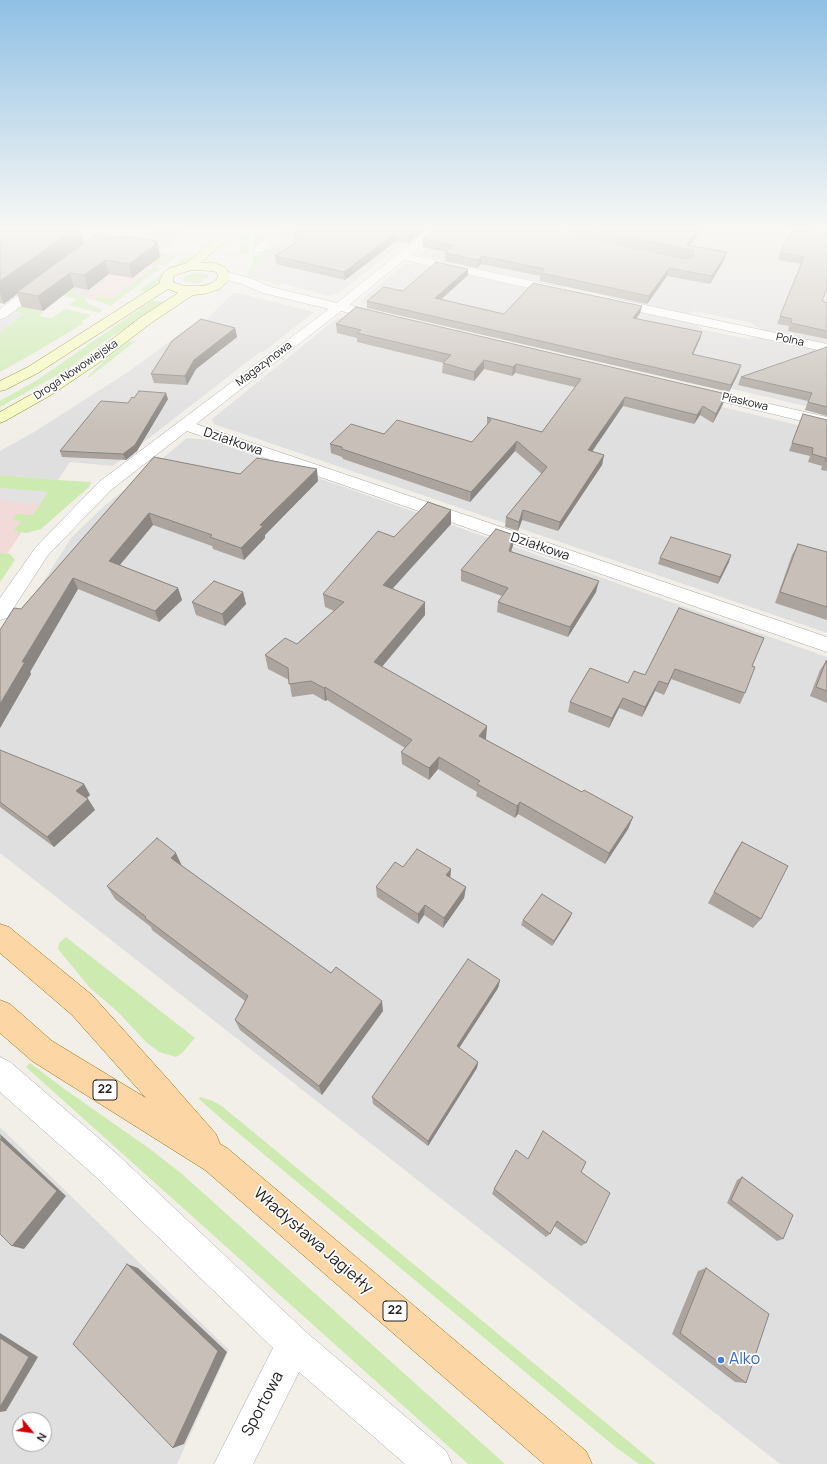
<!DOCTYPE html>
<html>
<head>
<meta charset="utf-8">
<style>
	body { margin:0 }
	#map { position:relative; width:827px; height:1464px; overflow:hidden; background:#f2efe9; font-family:Manrope,sans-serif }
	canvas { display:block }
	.north { position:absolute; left:12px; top:1412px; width:40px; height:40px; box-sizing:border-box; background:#fff; border:1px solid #a7a7a7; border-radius:50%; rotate:119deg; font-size:11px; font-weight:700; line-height:16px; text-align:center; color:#222 }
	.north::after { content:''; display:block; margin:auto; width:14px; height:18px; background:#d40000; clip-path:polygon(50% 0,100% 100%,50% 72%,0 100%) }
</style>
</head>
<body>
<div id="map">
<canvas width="827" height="1464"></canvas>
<div class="north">N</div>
</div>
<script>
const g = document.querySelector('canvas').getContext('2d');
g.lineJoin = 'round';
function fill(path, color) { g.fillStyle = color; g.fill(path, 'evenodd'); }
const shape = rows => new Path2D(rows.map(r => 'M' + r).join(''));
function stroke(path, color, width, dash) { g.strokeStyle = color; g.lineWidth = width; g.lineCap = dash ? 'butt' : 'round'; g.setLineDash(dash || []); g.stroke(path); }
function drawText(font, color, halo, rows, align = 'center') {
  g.font = font + ' Manrope,sans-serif'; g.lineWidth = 3.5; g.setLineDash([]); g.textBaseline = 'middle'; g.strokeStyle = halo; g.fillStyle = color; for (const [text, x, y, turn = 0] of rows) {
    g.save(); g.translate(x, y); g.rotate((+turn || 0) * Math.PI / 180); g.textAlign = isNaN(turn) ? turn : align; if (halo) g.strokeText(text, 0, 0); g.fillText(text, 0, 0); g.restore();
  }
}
fill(shape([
	[290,227,424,227,338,294,329,296,250,275,250,273],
	[452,227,747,227,827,240,827,344,762,330,751,323,695,311,688,314,418,255],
	[149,230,182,234,164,249,132,243],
	[405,264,416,264,695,324,704,330,749,339,758,337,827,352,827,411,362,303,361,300],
	[70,272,110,278,84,298,45,291],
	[238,293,314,312,263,352,260,352,113,466,70,462,58,480,0,475,0,451,34,432,128,372,185,330,193,333,232,294],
	[345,317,827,432,827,633,214,424,212,419,337,318],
	[187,438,210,440,827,657,827,1464,780,1464,0,853,0,650,71,538,102,508],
	[0,1127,229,1350,177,1464,0,1464],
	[20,1420,44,1420,44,1444,20,1444]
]), '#e0dfdf');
fill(shape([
	[105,245,160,264,109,303,84,298,110,278,70,272],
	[0,475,58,480,0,564]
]), '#f2dad9');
fill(shape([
	[249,227,257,227,252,233,248,241,249,254,241,255,239,240,243,233],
	[262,227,271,227,264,236,265,239,259,249,253,253,253,243,255,236],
	[110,239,177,257,165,266,152,263,159,258,59,286,76,289,71,293,88,295,85,300,89,304,103,310,99,313,69,305,77,299,44,293],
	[264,249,271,249,250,273,250,275,282,284,281,285,251,277,246,273,253,262,253,256,259,255],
	[184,257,196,257,191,261,165,271,156,287,148,293,140,290,141,289],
	[154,267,161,268,110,306,98,301,96,299,98,296,112,298],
	[196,272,207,274,209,277,202,282,196,283,184,281,183,278,185,276],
	[153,300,166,303,105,341,68,369,0,407,0,401,37,380],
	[39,301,29,308,44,312,39,316,52,318,65,309,91,315,81,322,84,323,36,352,0,372,0,332,23,314,14,311,24,303],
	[136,341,88,378,87,377,107,358,128,342],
	[0,475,58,480,91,482,90,486,41,529,26,533,14,531,21,521,12,520,16,514,33,515,48,492,0,488],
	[0,553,10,554,15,560,0,582],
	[66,937,195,1038,182,1053,176,1057,159,1052,146,1042,117,1011,90,988,58,949,59,943],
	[30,1063,63,1088,150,1149,182,1174,505,1464,468,1464,26,1067],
	[200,1097,213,1101,223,1107,656,1464,639,1464,614,1446,225,1122,199,1099]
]), '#cdebb0');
fill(shape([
	[153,227,191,227,183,234,150,229],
	[12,312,23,314,0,332,0,321],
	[0,488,48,492,40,504,0,500]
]), '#e2e2e2');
const street = shape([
	[112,227,125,227,87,257,79,257,77,254,79,251,112,227],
	[273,227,285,227,263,252,255,252,253,250,255,248,273,227],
	[431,227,444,227,411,255,560,287,564,288,566,291,564,294,560,295,404,260,349,305,386,314,388,317,386,320,381,321,341,311,196,424,827,637,827,652,187,431,111,490,48,555,7,618,0,620,0,598,36,547,99,482,329,309,263,293,242,284,220,278,218,275,220,272,228,272,250,278,271,287,337,303,431,227],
	[765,227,792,227,827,233,827,239,771,230,765,227],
	[44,278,48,279,50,282,48,285,5,318,0,319,0,309,40,279,44,278],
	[612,298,827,344,827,352,607,305,606,302,607,299,612,298],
	[695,387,827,417,827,427,690,394,688,391,690,388,695,387],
	[0,1057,10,1062,117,1154,306,1332,446,1451,452,1464,405,1464,299,1372,253,1464,214,1464,273,1348,95,1176,0,1092,0,1057]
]);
const secondary = shape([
	[227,227,240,227,201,263,214,263,225,267,230,275,229,280,220,289,204,294,193,295,151,323,100,362,51,395,5,421,0,423,0,412,41,389,90,356,141,317,178,293,168,289,38,373,5,390,0,391,0,381,28,367,160,283,160,280,164,272,170,268,187,263,227,227],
	[192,270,212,271,216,272,218,275,217,279,212,283,203,286,183,286,173,282,173,277,178,274,192,270]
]);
const primary = shape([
	[0,924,9,927,92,995,165,1076,216,1134,220,1144,227,1148,586,1451,592,1464,544,1464,205,1170,32,1061,0,1033,0,1000,10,1004,52,1041,146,1098,72,1015,0,953,0,924]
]);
stroke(street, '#a9a9a9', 1);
stroke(secondary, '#707d05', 1);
stroke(primary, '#a06b00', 1);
fill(street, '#fff');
fill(secondary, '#f7fabf');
fill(primary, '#fcd6a4');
fill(shape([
	[0,227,79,227,84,243,121,238,157,241,160,255,159,255,160,257,132,278,109,274,88,290,74,287,43,311,22,307,17,294,4,304,0,303],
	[429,227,408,243,396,241,345,280,276,264,275,256,298,240,294,239,293,231],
	[543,227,704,227,690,245,727,252,724,260,710,284,667,276,647,304,540,281,540,276,481,264,477,268,445,261,445,253,446,252,423,247,423,239,687,259,690,259],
	[800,227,827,227,827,231],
	[827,233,822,301,824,302,827,303,827,339,788,331,789,326,777,324,801,264,778,260,780,253],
	[468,275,441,299,504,314,642,306,640,313,636,318,700,339,693,354,739,372,729,392,367,308,367,301,403,291],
	[336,324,723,404,713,423,700,415,694,424,623,406,592,452,604,455,602,465,558,531,522,520,518,531,505,527,506,517,542,474,515,451,470,502,343,459,342,457,331,453,330,444,384,434,472,442,487,425,487,417,542,432,575,387,515,373,512,376,484,369,474,381,442,373,443,363,444,363,357,342,357,338,337,333],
	[235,328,237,337,196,369,187,385,154,383,151,374],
	[827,347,827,416,805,410,808,401,738,385,741,377],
	[168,399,137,451,126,460,62,457,60,451,128,403],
	[803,414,827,420,827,471,821,470,822,466,808,462,810,456,789,451],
	[154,457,240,474,318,481,265,535,265,538,244,560,213,549,212,546,153,525,120,565,178,588,182,600,159,622,78,589,30,672,31,674,0,728,0,630,21,609],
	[451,524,393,588,425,615,382,667,487,726,485,739,582,792,633,817,628,829,605,864,518,814,515,818,476,796,477,792,438,769,429,780,402,764,401,752,405,748,327,700,325,701,313,694,292,697,289,680,268,669,265,655,297,644,334,611,325,607,323,594,394,537],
	[514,535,513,545,511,552,596,592,568,637,497,612,498,602,502,596,461,581,461,570],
	[798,544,827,552,827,620,775,603,792,555],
	[660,558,729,562,718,584,658,564],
	[243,592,246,604,225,626,196,615,192,602],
	[679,608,752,666,745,693,740,704,671,679,664,695,655,691,642,717,619,708,609,728,568,712,570,702,628,683,645,675],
	[826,661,827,661,827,703,810,696,820,670],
	[0,750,84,784,90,795,87,798,88,799,95,810,54,847,0,807],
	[742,842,761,919,753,928,708,903,735,852],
	[182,866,383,1011,322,1095,240,1030,235,1020,245,1001,152,930,151,927,115,899,107,886],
	[403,867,451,869,450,878,466,887,464,898,443,928,424,915,418,924,377,897,376,887],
	[570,918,552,946,521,925,523,920],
	[500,980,498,988,459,1048,478,1062,477,1068,428,1146,373,1104,372,1097],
	[528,1159,581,1172,586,1243,581,1246,554,1226,550,1234,546,1237,492,1194,494,1189],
	[742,1177,783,1239,777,1241,727,1203,737,1180],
	[706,1268,746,1383,735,1382,672,1334,698,1271]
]), '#aba49e');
fill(shape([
	[78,227,79,227,85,245,17,292,17,294,4,304,0,293,0,281],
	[419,227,429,227,408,243,408,235],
	[700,227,704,227,687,249,686,245],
	[396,233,396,241,345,280,344,272],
	[157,241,160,255,159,255,160,257,132,278,129,264],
	[727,252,724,260,710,284,712,276],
	[482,256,481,264,477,268,478,260],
	[105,260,109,274,88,290,84,275],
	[669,268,667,276,647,304,649,296],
	[468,269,468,275,435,305,435,298],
	[70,273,74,287,43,311,38,296],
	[642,306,640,313,632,325,633,318],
	[235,328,237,337,196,369,187,385,185,376,194,360],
	[702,332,700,339,690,361,692,354],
	[484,360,484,369,474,381,474,372],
	[516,364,515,373,512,376,513,367],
	[741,365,739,372,729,392,731,385],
	[166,393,168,399,137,451,126,460,123,454],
	[726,394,723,404,713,423,716,414],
	[625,397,623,406,586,460,588,450],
	[703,406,700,415,694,424,697,415],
	[517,441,515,451,470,502,471,492],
	[604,455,602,465,558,531,560,522],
	[317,469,318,481,265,535,265,538,244,560,241,548,260,525],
	[451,510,451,524,384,598,383,585],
	[523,510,522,520,518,531,519,522],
	[149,513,153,525,113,573,109,561],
	[514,535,513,545,508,561,509,551],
	[731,555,729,562,718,584,720,577],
	[73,578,78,589,30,672,31,674,0,728,0,704,22,662],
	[599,581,596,592,568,637,570,627],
	[178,588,182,600,159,622,155,611],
	[243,592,246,604,225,626,222,614],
	[425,602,425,615,374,676,374,662],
	[675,669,671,679,664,695,668,684],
	[659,681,655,691,642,717,645,707],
	[325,687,327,700,325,701,324,688],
	[623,698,619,708,609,728,612,718],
	[487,726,486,739,477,749,479,736],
	[439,757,438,769,429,780,429,768],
	[84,784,90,795,83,801,76,791],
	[88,799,95,810,54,847,47,837],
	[520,802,518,814,515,818,517,806],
	[633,817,628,829,605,864,609,853],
	[176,853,182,866,177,871,171,858],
	[451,869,450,880,446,875],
	[466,887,464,898,443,928,444,918],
	[425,905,424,915,418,924,418,914],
	[572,913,570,918,552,946,554,941],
	[500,980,498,988,456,1053,457,1046],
	[382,1001,383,1011,322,1095,319,1086],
	[478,1062,477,1068,428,1146,428,1141],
	[0,1134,66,1196,24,1249,12,1246],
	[127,1264,138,1268,227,1352,184,1444,173,1448],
	[0,1333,38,1357,6,1411,0,1412]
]), '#8b8681');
const building = shape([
	[0,227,78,227,0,281,0,227],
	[300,227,419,227,408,235,396,233,344,272,275,256,307,235,293,231,300,227],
	[437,227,536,227,687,259,691,258,694,255,692,250,581,227,700,227,686,245,727,252,712,276,669,268,649,296,541,273,544,269,482,256,478,260,445,253,453,245,423,239,437,227],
	[793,228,827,233,827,288,822,301,824,301,824,302,827,303,827,331,791,323,792,319,780,316,804,257,780,253,793,228],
	[96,234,121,238,124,236,157,241,154,243,157,243,129,264,105,260,84,275,70,273,38,296,17,292,96,234],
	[436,262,468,269,435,298,504,314,533,283,642,306,633,318,702,332,692,354,741,365,731,385,367,301,384,287,403,291,436,262],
	[356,307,726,394,716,414,703,406,697,415,625,397,588,450,604,455,560,522,523,510,519,522,506,517,547,467,517,441,471,492,342,449,342,447,330,444,351,424,384,434,397,420,472,442,491,420,487,417,542,432,581,379,516,364,513,367,484,360,474,372,443,363,451,355,357,333,361,330,336,324,356,307],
	[201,319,235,328,194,360,185,376,151,374,172,341,201,319],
	[827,347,827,407,808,402,812,393,741,377,827,347],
	[139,391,166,393,135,445,123,454,60,451,101,401,128,403,132,397,134,398,139,391],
	[803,414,827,420,827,462,825,461,826,458,812,454,813,448,792,443,803,414],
	[154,457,240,474,257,458,317,469,260,525,263,526,241,548,210,537,212,535,149,513,109,561,178,588,155,611,73,578,22,662,25,662,0,704,0,630,14,608,21,609,154,457],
	[428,502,451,510,383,585,425,602,374,662,487,726,479,736,582,792,584,790,633,817,609,853,520,802,517,806,477,784,480,781,439,757,429,768,401,752,412,740,325,687,324,688,311,681,289,684,288,668,265,655,285,638,297,644,344,602,323,594,378,531,394,537,428,502],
	[496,529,514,535,509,551,599,581,570,627,498,602,508,588,461,570,496,529],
	[671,537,731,555,720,577,660,558,671,537],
	[798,544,827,552,827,607,780,592,798,544],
	[214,581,243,592,222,614,192,602,214,581],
	[679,608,764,638,752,666,755,667,745,693,675,669,668,684,659,681,645,707,623,698,612,718,570,702,590,668,628,683,634,671,645,675,679,608],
	[826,661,827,661,827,691,816,687,826,661],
	[0,750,84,784,76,791,88,799,47,837,0,802,0,750],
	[157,838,176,853,171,858,331,973,336,967,382,1001,319,1086,235,1020,248,996,145,918,146,917,107,886,157,838],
	[742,842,788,866,761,919,714,892,742,842],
	[417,849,451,869,446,875,466,887,444,918,425,905,418,914,376,887,395,862,403,867,417,849],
	[542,894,572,913,554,941,523,920,542,894],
	[468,959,500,980,457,1046,478,1062,428,1141,372,1097,468,959],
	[543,1131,586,1162,581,1172,610,1193,586,1243,557,1221,550,1234,494,1189,516,1150,528,1159,543,1131],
	[0,1139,57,1191,12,1246,0,1234,0,1139],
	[742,1177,793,1215,783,1239,731,1200,742,1177],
	[127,1264,218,1351,173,1448,73,1344,127,1264],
	[706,1268,769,1314,746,1383,680,1333,706,1268],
	[0,1338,29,1357,0,1407,0,1338]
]);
fill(building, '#c7bfb8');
stroke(building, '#8b8681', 1);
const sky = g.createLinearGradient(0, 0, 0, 432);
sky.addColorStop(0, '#8fc0e4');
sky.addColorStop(0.53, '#f9f8f5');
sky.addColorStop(1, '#f9f8f500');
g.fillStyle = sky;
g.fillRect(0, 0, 827, 432);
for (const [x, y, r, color] of [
	[721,1360,4,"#3f7fe0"]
]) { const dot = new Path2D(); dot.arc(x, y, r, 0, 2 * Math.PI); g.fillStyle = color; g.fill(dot); stroke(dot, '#fff', 1.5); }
drawText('11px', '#222', '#fff', [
	["Polna",790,340,12],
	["Magazynowa",264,364,-37],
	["Droga Nowowiejska",76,370,-34],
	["Piaskowa",745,402,13]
]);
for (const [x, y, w] of [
	[105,1090,24],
	[395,1311,24]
]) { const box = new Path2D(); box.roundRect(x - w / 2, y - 10, w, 20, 3); g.fillStyle = '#fff'; g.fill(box); stroke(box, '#222', 1); }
drawText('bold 12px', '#222', null, [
	["22",105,1090],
	["22",395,1311]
]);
drawText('13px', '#222', '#fff', [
	["Działkowa",233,442,19],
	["Działkowa",540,547,19]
]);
drawText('16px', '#222', '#fff', [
	["Władysława Jagiełły",313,1241,41],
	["Sportowa",263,1404,-62]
]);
drawText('16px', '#366cbe', '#fff', [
	["Alko",729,1360]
], 'left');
</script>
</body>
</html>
